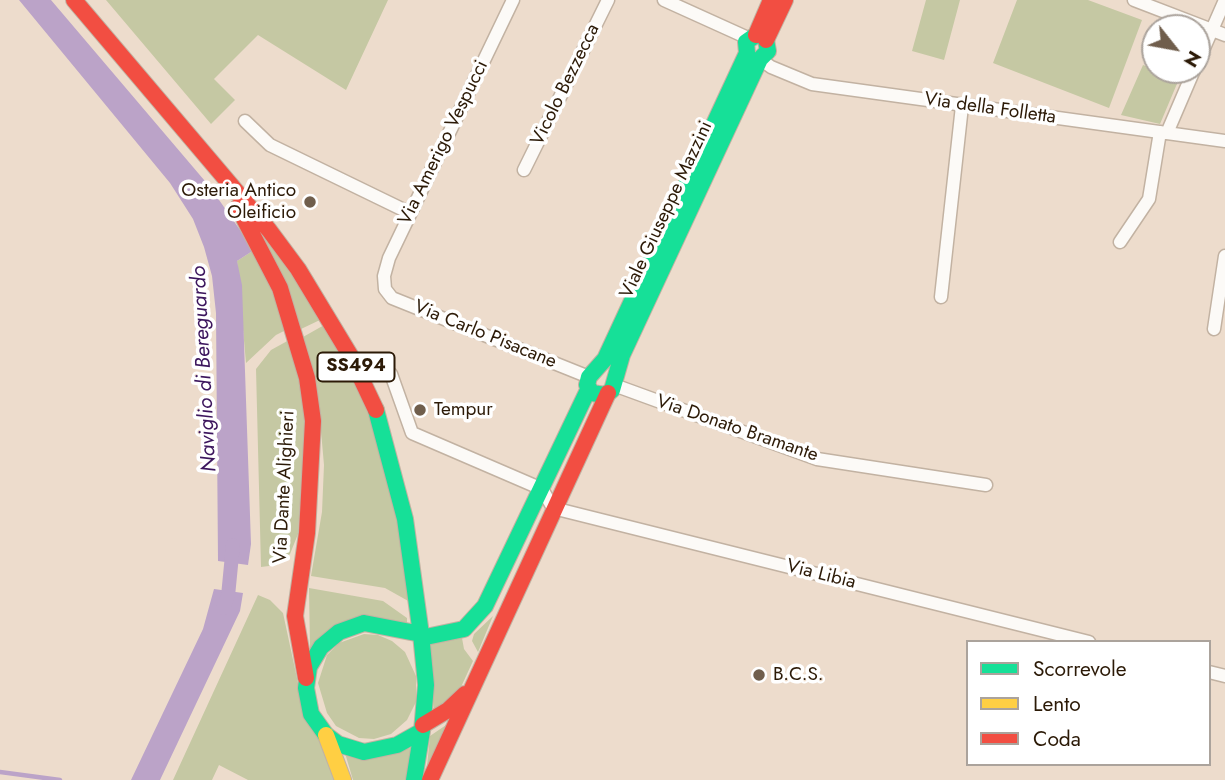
<!DOCTYPE html>
<html>
<head>
<meta charset="utf-8">
<style>
	body { margin:0 }
	#map { position:relative; width:1225px; height:780px; overflow:hidden; background:#eddccc; font-family:Jost,sans-serif }
	canvas { display:block }
	.legend { position:absolute; left:966px; top:640px; width:245px; height:126px; box-sizing:border-box; background:#fff; border:2px solid #aba39c; margin:0; padding:9px 12px; list-style:none; font-size:21px; color:#2c1a07 }
	.legend li { display:flex; align-items:center; gap:14px; height:35px }
	.legend b { width:35px; border:2px solid #aba39c }
	.north { position:absolute; left:1141px; top:14px; width:70px; height:70px; box-sizing:border-box; background:#fff; border:2px solid #aba39c; border-radius:50%; rotate:121deg; font-size:19px; font-weight:700; line-height:28px; text-align:center; color:#2c1a07 }
	.north::after { content:''; display:block; margin:auto; width:24px; height:32px; background:#705e4c; clip-path:polygon(50% 0,100% 100%,50% 72%,0 100%) }
</style>
</head>
<body>
<div id="map">
<canvas width="1225" height="780"></canvas>
<ul class="legend">
<li><b style="height:9px;background:#16e098"></b>Scorrevole</li>
<li><b style="height:9px;background:#ffcf43"></b>Lento</li>
<li><b style="height:9px;background:#f24e42"></b>Coda</li>
</ul>
<div class="north">N</div>
</div>
<script>
const g = document.querySelector('canvas').getContext('2d');
g.lineJoin = 'round';
function fill(path, color) { g.fillStyle = color; g.fill(path, 'evenodd'); }
const shape = rows => new Path2D(rows.map(r => 'M' + r).join(''));
function stroke(path, color, width, dash) { g.strokeStyle = color; g.lineWidth = width; g.lineCap = dash ? 'butt' : 'round'; g.setLineDash(dash || []); g.stroke(path); }
function drawText(font, color, halo, rows, align = 'center') {
  g.font = font + ' Jost,sans-serif'; g.lineWidth = 7; g.setLineDash([]); g.textBaseline = 'middle'; g.strokeStyle = halo; g.fillStyle = color; for (const [text, x, y, turn = 0] of rows) {
    g.save(); g.translate(x, y); g.rotate((+turn || 0) * Math.PI / 180); g.textAlign = isNaN(turn) ? turn : align; if (halo) g.strokeText(text, 0, 0); g.fillText(text, 0, 0); g.restore();
  }
}
fill(shape([
	[106,0,388,0,346,90,258,35,214,79,235,100,211,124],
	[926,0,960,0,944,60,912,51],
	[1017,0,1088,0,1142,20,1109,108,993,63],
	[1143,65,1179,79,1160,124,1121,115],
	[259,228,322,319,301,329],
	[254,250,288,329,276,335,246,363,237,261],
	[326,324,352,372,390,471,410,602,385,588,311,576,322,512,324,465,320,420,303,337],
	[291,339,306,411,298,534,290,554,277,565,261,567,256,369,271,350],
	[309,588,383,601,407,618,407,625,377,618,310,649],
	[258,595,270,600,283,613,298,683,335,780,248,780,219,765,212,780,173,780],
	[493,616,478,652,472,641,474,634],
	[364,634,378,635,392,641,405,652,416,676,416,702,407,720,391,734,374,739,359,738,336,726,327,713,318,683,327,655,339,643],
	[462,638,464,649,473,661,461,687,434,715,429,644],
	[449,723,430,767,427,766,430,736],
	[412,748,408,780,353,780,345,753]
]), '#c5c8a3');
fill(shape([
	[19,0,51,0,210,187,254,250,237,261,242,285,251,544,248,565,218,561,216,313,212,276,204,247,193,219,170,183],
	[214,589,243,593,240,611,160,780,131,780,203,629]
]), '#bba3c8');
stroke(shape([
	[0,772,60,780]
]), '#bba3c8', 4.5);
stroke(shape([
	[223,608,228,596,233,545]
]), '#bba3c8', 14);
const street = shape([
	[513,0,389,258,384,276,385,289,392,298,589,377],
	[664,0,748,38],
	[1134,0,1225,35],
	[760,59,771,67,812,84,1225,141],
	[1197,64,1225,0],
	[245,121,270,145,410,213],
	[1167,133,1194,70],
	[524,170,608,0],
	[1120,242,1149,199,1160,132],
	[941,297,962,106],
	[1214,329,1225,256],
	[391,374,412,433,542,489,553,508,1089,642],
	[614,385,817,459,986,485],
	[1209,672,1225,676]
]);
const fast = shape([
	[608,393,612,390,622,355,760,59,768,51,766,40],
	[605,395,592,393,587,385,589,377,605,359,747,53,746,42,756,35],
	[376,410,405,519,421,634],
	[364,623,421,634,426,685,422,731,397,745,364,752,338,744,326,735,311,714,306,688,309,667,321,647,339,632,364,623],
	[421,638,464,629,485,606,589,388],
	[414,780,422,731]
]);
const slow = shape([
	[326,735,343,780]
]);
const jam = shape([
	[74,0,269,230,298,269,350,355,376,410],
	[756,35,771,0],
	[766,40,785,0],
	[238,207,280,288,307,378,313,421,307,533,295,616,306,678],
	[423,725,448,710,465,694],
	[430,780,608,393]
]);
stroke(street, '#c2b2a2', 15);
stroke(fast, '#c2b2a2', 18);
stroke(slow, '#c2b2a2', 18);
stroke(jam, '#c2b2a2', 18);
stroke(street, '#fcfaf7', 12);
stroke(fast, '#16e098', 16);
stroke(slow, '#ffcf43', 16);
stroke(jam, '#f24e42', 16);
for (const [x, y, r, color] of [
	[310,202,7,"#705e4c"],
	[420,410,7,"#705e4c"],
	[759,675,7,"#705e4c"]
]) { const dot = new Path2D(); dot.arc(x, y, r, 0, 2 * Math.PI); g.fillStyle = color; g.fill(dot); stroke(dot, '#fff', 2.5); }
for (const [x, y, w] of [
	[356,367,77]
]) { const box = new Path2D(); box.roundRect(x - w / 2, y - 14.5, w, 29, 5); g.fillStyle = '#fff'; g.fill(box); stroke(box, '#2c1a07', 2); }
drawText('bold 18px', '#2c1a07', null, [
	["SS494",356,367]
]);
drawText('19px', '#2c1a07', '#fff', [
	["Vicolo Bezzecca",566,85,-64],
	["Via della Folletta",990,109,8],
	["Via Amerigo Vespucci",444,143,-64],
	["Viale Giuseppe Mazzini",667,210,-65],
	["Via Carlo Pisacane",485,335,22],
	["Via Donato Bramante",737,429,19],
	["Via Dante Alighieri",285,487,-87],
	["Via Libia",821,575,14]
]);
drawText('19px', '#2c1a07', '#fff', [
	["Osteria Antico",296,191,"right"],
	["Oleificio",296,213,"right"],
	["Tempur",434,410],
	["B.C.S.",773,675]
], 'left');
drawText('italic 21px', '#3c155d', '#fff', [
	["Naviglio di Bereguardo",205,369,-93]
]);
</script>
</body>
</html>
